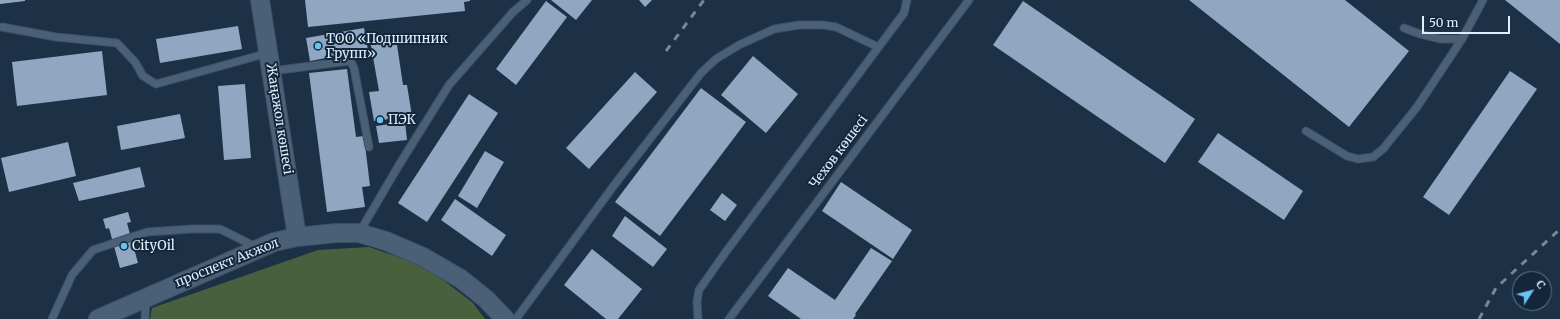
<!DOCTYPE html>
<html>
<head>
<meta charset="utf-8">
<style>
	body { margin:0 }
	#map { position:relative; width:1560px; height:319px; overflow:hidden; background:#1c3146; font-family:Merriweather,serif }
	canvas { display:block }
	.north { position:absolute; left:1512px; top:271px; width:40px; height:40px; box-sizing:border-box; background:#12273b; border:1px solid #647688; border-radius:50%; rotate:54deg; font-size:11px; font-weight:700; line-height:16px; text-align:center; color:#e0edfb }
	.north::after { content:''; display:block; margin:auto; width:14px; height:18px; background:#6ec2f3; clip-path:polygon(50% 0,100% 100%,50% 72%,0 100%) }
	.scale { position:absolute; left:1422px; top:16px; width:88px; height:18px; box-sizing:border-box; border:2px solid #e0edfb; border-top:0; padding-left:5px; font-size:12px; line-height:14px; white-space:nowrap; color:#e0edfb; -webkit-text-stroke:3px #12273b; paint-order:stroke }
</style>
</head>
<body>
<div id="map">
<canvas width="1560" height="319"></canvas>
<div class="north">С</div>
<div class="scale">50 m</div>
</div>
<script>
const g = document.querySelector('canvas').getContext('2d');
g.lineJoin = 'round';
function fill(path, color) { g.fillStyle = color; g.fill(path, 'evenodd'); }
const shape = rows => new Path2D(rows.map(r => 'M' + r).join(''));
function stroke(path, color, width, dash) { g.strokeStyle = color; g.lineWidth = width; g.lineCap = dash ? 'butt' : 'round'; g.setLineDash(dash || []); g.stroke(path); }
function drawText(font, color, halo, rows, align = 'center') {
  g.font = font + ' Merriweather,serif'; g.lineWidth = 4; g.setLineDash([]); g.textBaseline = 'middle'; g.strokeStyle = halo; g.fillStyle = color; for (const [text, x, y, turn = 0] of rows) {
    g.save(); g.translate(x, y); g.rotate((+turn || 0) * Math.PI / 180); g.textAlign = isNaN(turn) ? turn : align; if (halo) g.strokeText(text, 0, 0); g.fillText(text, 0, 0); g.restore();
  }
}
fill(shape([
	[369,247,425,266,473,303,485,319,150,319,152,308,318,250]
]), '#49603f');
fill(shape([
	[0,0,25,0,25,1,0,4],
	[305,0,470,0,470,1,464,2,465,11,308,27],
	[551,0,592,0,576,20],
	[639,0,652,0,645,7],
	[1189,0,1345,0,1409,51,1349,127],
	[1505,0,1560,0,1560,44],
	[546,1,567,17,516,85,496,69],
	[1023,1,1195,119,1165,163,993,45],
	[238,26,242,49,160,63,156,39],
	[364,28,368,50,310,61,306,38],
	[396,38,403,85,407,85,412,116,374,121,369,92,379,91,370,40],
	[102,51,107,95,17,106,12,62],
	[753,56,798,94,766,133,721,95],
	[347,69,356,137,364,136,370,186,362,187,365,207,327,212,309,73],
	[1510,71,1537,89,1449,215,1423,197],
	[635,72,657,92,589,169,566,148],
	[245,84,251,158,224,160,218,86],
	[701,88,746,122,660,236,615,202],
	[469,94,498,113,427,222,398,203],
	[180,114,185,138,121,150,117,126],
	[405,122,407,140,379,143,376,126],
	[1218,133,1303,191,1284,220,1198,162],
	[68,142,76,176,9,192,1,158],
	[485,151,504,162,477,208,458,196],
	[140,167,145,187,79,201,73,183],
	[841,182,912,230,893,259,822,211],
	[722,193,737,205,725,221,710,210],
	[455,199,506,235,492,256,441,220],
	[128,212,131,222,127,223,138,263,120,268,109,228,106,229,103,219],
	[625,216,667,249,653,267,612,236],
	[871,248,892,261,855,314,856,315,853,319,801,319,768,296,788,268,835,300],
	[592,249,642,289,618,319,606,319,564,285]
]), '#8fa7c1');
const service = shape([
	[2,27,56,37,117,43,135,62,143,76,156,84,268,53],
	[1404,28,1420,34,1440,39,1462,39],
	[272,71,349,61,351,62,354,68,369,147],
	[1306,131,1347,156,1358,159,1373,157,1383,149,1417,107,1462,39,1483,0],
	[359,233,399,165,449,85,513,12,527,0],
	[52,319,72,275,93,250,147,232,191,229,220,229,256,247],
	[145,319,146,299],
	[516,319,615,184,701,73,716,59,739,45,774,29,799,25,823,25,836,27,878,47],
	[698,319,697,301,699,290,725,253,904,13,907,0],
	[729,319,969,0]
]);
const secondary = shape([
	[260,0,297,237],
	[98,319,274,242,297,237,336,233,359,233,386,241,423,257,461,279,486,299,505,319]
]);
stroke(service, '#3e4f62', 9);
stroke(secondary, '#3e4f62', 20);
stroke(service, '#4a6077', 7);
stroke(secondary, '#4a6077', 18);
stroke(shape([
	[666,51,704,0],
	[1479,319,1496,288,1560,229]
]), '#768799', 3, [7, 7]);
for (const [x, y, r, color] of [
	[318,46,4,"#6ec2f3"],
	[380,120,4,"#6ec2f3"],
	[124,246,4,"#6ec2f3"]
]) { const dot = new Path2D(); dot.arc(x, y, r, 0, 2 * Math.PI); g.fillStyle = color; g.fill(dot); stroke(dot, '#12273b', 1.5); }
drawText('13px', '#e0edfb', '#12273b', [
	["ТОО «Подшипник",326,39],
	["Групп»",326,54],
	["ПЭК",388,120],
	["CityOil",132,246]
], 'left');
drawText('13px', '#e0edfb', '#12273b', [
	["Жаңажол көшесі",279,119,81],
	["Чехов көшесі",839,152,-53],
	["проспект Акжол",227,263,-22]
]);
</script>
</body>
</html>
